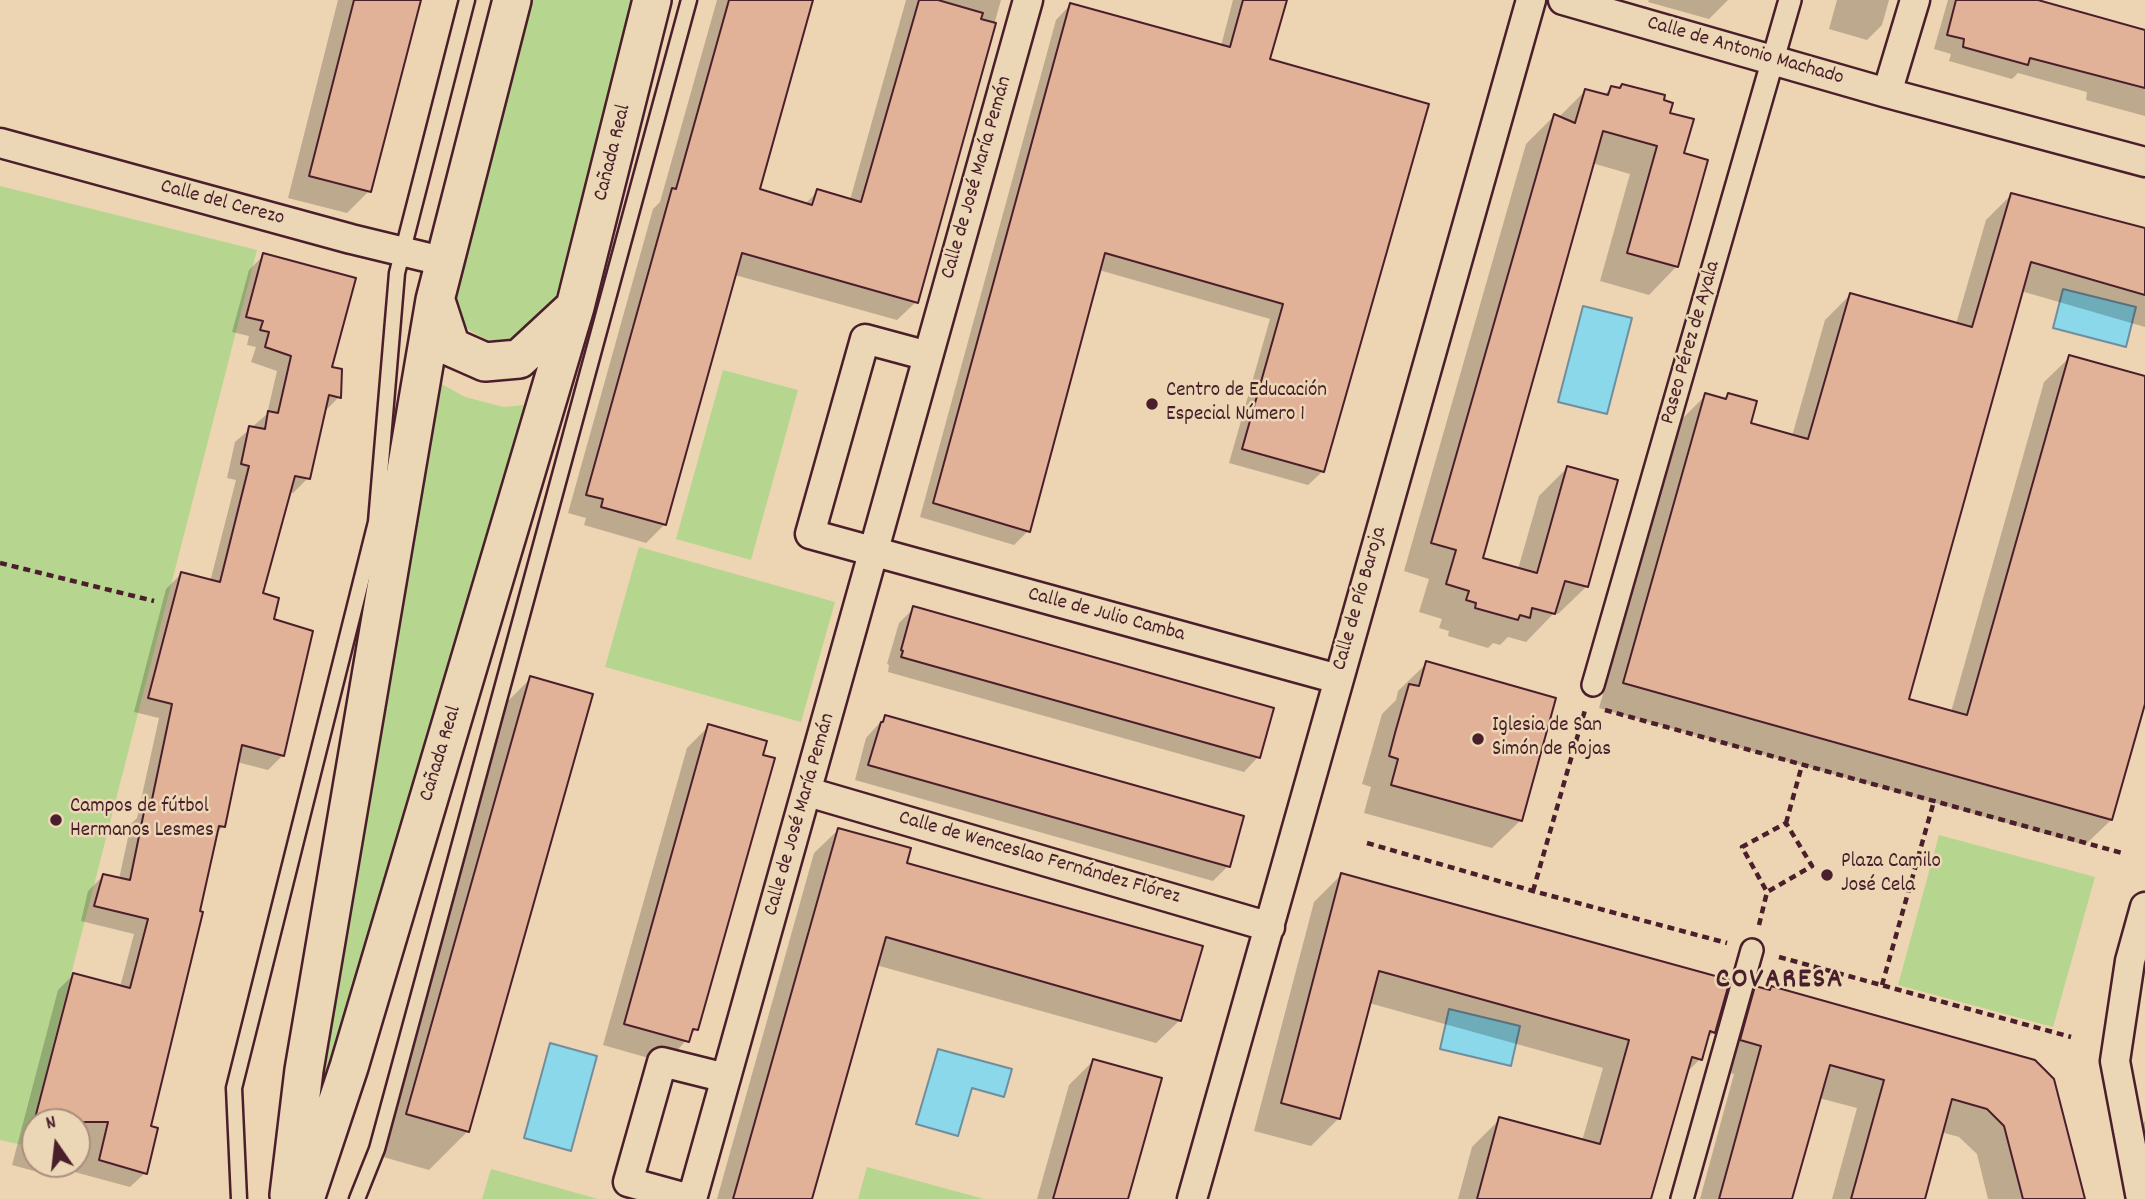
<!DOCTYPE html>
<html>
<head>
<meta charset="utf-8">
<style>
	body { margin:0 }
	#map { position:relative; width:2145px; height:1199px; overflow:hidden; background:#edd4b2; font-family:Dekko,sans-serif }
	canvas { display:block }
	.north { position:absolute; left:21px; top:1108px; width:70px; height:70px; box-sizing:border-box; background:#ebd7b5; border:2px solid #ab8d7e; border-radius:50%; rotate:346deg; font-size:19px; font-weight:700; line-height:28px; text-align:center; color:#4a1f2b }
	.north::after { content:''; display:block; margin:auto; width:24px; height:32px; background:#4a1f2b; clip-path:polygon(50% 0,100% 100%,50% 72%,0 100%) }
</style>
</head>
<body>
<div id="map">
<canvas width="2145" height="1199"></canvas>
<div class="north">N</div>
</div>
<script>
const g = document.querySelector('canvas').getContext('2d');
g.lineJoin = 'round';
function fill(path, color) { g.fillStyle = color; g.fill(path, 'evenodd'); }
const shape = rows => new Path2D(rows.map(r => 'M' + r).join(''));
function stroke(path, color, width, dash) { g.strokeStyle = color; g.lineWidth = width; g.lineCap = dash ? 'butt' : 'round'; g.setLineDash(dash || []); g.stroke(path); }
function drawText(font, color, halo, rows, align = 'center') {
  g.font = font + ' Dekko,sans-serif'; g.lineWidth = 5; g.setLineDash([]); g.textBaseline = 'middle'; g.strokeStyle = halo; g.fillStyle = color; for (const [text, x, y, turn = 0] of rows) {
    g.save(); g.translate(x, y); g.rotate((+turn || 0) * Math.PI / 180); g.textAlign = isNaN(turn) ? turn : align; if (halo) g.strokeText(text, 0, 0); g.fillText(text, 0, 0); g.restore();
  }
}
fill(shape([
	[519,0,634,0,554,304,521,335,503,342,486,339,472,332,457,320,446,285],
	[0,186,257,250,27,1146,0,1140],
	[723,370,798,390,751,560,676,539],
	[429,377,465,397,504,407,524,405,324,1089,319,1092],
	[639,547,835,602,801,722,605,667],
	[1939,835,2095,877,2053,1027,1898,985],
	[867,1167,984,1199,858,1199],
	[491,1169,598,1199,482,1199]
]), '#b6d68f');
const water = shape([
	[2063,289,2136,307,2126,347,2053,328,2063,289],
	[1583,306,1632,318,1607,414,1558,402,1583,306],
	[1449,1009,1520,1026,1511,1066,1440,1049,1449,1009],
	[550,1043,597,1056,571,1151,524,1138,550,1043],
	[938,1049,1012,1069,1004,1097,972,1088,958,1136,916,1124,938,1049]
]);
fill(water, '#8ad8e9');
stroke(water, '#708e9d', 2);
fill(shape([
	[338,0,418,0,369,191,347,213,288,198],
	[717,0,811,0,758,190,804,205,818,191,850,200,906,0,1001,0,916,302,897,320,735,275,665,524,646,543,584,525,586,518,568,513,653,209,660,202],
	[1233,0,1285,0,1268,60,1323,471,1308,485,1229,463,1270,319,1099,270,1028,531,1014,545,920,517,1056,20,1070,5,1221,46],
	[1649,0,1728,0,1709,19,1648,2],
	[1837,0,1889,0,1882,25,1867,40,1829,29],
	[1948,0,2033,0,2131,28,2133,26,2145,29,2145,116,2086,100,2087,92,2018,73,2012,79,1949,61,1951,54,1934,49],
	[1622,85,1668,114,1682,155,1677,266,1649,295,1600,281,1630,174,1592,163,1481,559,1518,569,1539,496,1567,468,1587,586,1558,614,1554,613,1526,642,1508,637,1500,645,1493,643,1488,648,1448,636,1449,631,1439,628,1442,619,1419,612,1429,579,1404,571,1526,144,1554,116,1558,118,1585,91,1603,96,1611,88,1618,90],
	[2011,195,2145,230,2145,327,2021,291,1907,700,1951,712,2044,382,2070,357,2145,378,2145,697,2111,820,2085,845,1599,708,1681,420,1706,395,1723,400,1728,395,1749,425,1792,436,1825,320,1850,295,1956,324,1986,220],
	[264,255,330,368,339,397,324,412,308,478,293,493,289,492,261,595,272,620,283,755,268,770,237,762,223,826,216,834,149,1128,145,1173,130,1187,56,1167,49,1175,12,1165,58,990,73,975,120,987,134,934,81,921,88,891,103,876,119,879,131,824,137,818,159,718,134,712,166,589,181,574,210,582,236,480,227,478,235,442,267,414,277,371,251,362,256,347,247,345,249,336,232,332,249,270],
	[35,1122,77,1122,77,1164,35,1164],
	[914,608,1258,757,1244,772,888,672,889,665,887,664,899,623],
	[1427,663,1521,820,1492,848,1364,813,1371,787,1362,784,1382,714,1396,700,1398,691],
	[531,678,468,1131,429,1170,369,1153,492,717],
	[885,717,1228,866,1213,881,855,780,866,738],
	[709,726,696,1029,666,1063,603,1045,687,748],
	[838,830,905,864,1180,1020,1156,1043,876,965,810,1199,717,1199,814,853],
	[1341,875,1714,1032,1705,1040,1700,1059,1685,1074,1650,1199,1458,1199,1472,1147,1500,1119,1582,1141,1603,1068,1369,1003,1339,1118,1311,1146,1254,1131,1314,902],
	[1756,988,1768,991,1772,988,2034,1061,2083,1199,1988,1199,1977,1154,1959,1137,1941,1132,1923,1199,1832,1199,1857,1108,1819,1098,1790,1199,1700,1199,1734,1074,1713,1068,1728,1017],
	[1093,1061,1126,1199,1037,1199,1069,1085],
	[2145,1120,2145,1161,2139,1139]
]), '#0003');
const building = shape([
	[354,0,421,0,371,192,309,176,354,0],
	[729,0,813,0,760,189,812,205,817,189,861,202,919,0,938,0,983,13,981,19,996,23,918,303,742,253,666,525,601,507,603,499,586,495,672,188,676,189,729,0],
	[1243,0,1287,0,1270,59,1429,104,1324,472,1242,449,1283,304,1105,253,1030,532,933,503,1070,3,1230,47,1243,0],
	[1956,0,2038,0,2145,30,2145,88,2030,58,2028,65,1963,47,1964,39,1947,35,1956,0],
	[1622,84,1665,95,1664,100,1673,103,1670,113,1694,119,1684,153,1708,160,1678,267,1627,253,1657,146,1603,131,1483,558,1537,573,1567,466,1618,480,1588,587,1565,581,1555,614,1532,608,1530,618,1520,615,1518,620,1475,608,1476,603,1466,600,1469,591,1446,584,1456,550,1431,543,1554,114,1575,123,1585,89,1608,95,1611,86,1620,88,1622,84],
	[2011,193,2145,228,2145,295,2031,262,1909,699,1967,715,2069,355,2145,376,2145,704,2112,820,1623,683,1705,393,1726,399,1728,393,1757,401,1751,423,1808,439,1850,293,1972,327,2011,193],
	[263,253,356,278,332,367,342,369,341,398,329,395,310,479,295,476,263,593,279,598,274,619,313,631,284,756,242,745,225,827,219,826,200,911,203,912,151,1126,158,1128,147,1174,99,1160,108,1122,34,1122,73,973,130,988,148,919,94,906,103,874,130,880,145,807,150,809,172,704,148,698,181,572,220,582,249,466,241,464,249,426,265,429,268,411,278,413,291,356,265,347,269,332,260,330,263,321,246,317,263,253],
	[913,606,1274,708,1260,758,901,657,903,651,901,650,913,606],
	[1426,661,1556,698,1522,821,1391,785,1398,759,1389,756,1395,733,1409,684,1419,686,1426,661],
	[530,676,593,694,469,1132,406,1114,530,676],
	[885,715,1244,816,1230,867,868,765,881,722,883,722,885,715],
	[708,724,767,741,763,755,775,758,698,1030,693,1029,689,1042,624,1024,708,724],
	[838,828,911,848,907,863,1203,946,1181,1021,886,937,812,1199,733,1199,838,828],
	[1341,873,1730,980,1715,1033,1710,1031,1702,1060,1692,1057,1651,1199,1477,1199,1499,1117,1600,1144,1629,1040,1379,971,1340,1119,1281,1103,1341,873],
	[1755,986,1770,990,1771,986,2035,1060,2054,1079,2085,1199,2023,1199,2004,1126,1987,1109,1952,1099,1925,1199,1851,1199,1884,1080,1830,1065,1792,1199,1719,1199,1761,1046,1740,1040,1755,986],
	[1093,1059,1162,1078,1150,1121,1128,1199,1053,1199,1093,1059]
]);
fill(building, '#e1b297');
stroke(building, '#4a1f2b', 2);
const service = shape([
	[239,1199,234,1088,376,522,397,273,467,0],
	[357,1199,377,1149,689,0]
]);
const pedestrian = shape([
	[1593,685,1790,0],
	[1682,1199,1752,950]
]);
const minor = shape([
	[1563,0,1887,93,2145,162],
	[1887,93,1915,0],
	[0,143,351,239,446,262],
	[928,356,865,339,810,534,1338,679],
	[808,792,1270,927],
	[690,1199,628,1182,662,1062,726,1078],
	[692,1199,1028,0],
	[1192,1199,1531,0],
	[2141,1199,2115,1061,2130,961,2145,907]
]);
const tertiary = shape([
	[436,301,451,347,485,362,519,359,575,307],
	[289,1195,304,1070,435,300,512,0],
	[305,1199,349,1067,575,307,652,0]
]);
stroke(service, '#4a1f2b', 19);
stroke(pedestrian, '#4a1f2b', 26);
stroke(minor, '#4a1f2b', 33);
stroke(tertiary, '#4a1f2b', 42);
stroke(shape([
	[0,563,154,601],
	[1605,710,2122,853],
	[1786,823,1802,765],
	[1367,843,1533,891,1727,943],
	[1533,891,1585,710],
	[1759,925,1767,892,1812,866,1786,823,1742,847,1767,892],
	[1779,957,2071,1037],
	[1882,985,1934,801]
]), '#4a1f2b', 4.5, [7, 5]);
stroke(service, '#ebd7b5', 14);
stroke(pedestrian, '#ebd7b5', 21);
stroke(minor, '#ebd7b5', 28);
stroke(tertiary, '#ebd7b5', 37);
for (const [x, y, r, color] of [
	[1152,404,7,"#4a1f2b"],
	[1478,739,7,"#4a1f2b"],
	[56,820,7,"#4a1f2b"],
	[1827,875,7,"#4a1f2b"]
]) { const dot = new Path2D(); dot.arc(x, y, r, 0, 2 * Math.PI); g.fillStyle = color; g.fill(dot); stroke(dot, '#ebd7b5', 2.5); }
drawText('21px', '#4a1f2b', '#ebd7b5', [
	["Calle de Antonio Machado",1745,52,16],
	["Cañada Real",614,153,-76],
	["Calle de José María Pemán",978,178,-74],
	["Calle del Cerezo",222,204,15],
	["Paseo Pérez de Ayala",1692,343,-74],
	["Calle de Pío Baroja",1361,599,-74],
	["Calle de Julio Camba",1106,616,15],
	["Cañada Real",442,754,-73],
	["Calle de José María Pemán",801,815,-74],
	["Calle de Wenceslao Fernández Flórez",1039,859,16]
]);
drawText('21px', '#4a1f2b', '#ebd7b5', [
	["Centro de Educación",1166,392],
	["Especial Número 1",1166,416],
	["Iglesia de San",1492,727],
	["Simón de Rojas",1492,751],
	["Campos de fútbol",70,808],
	["Hermanos Lesmes",70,832],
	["Plaza Camilo",1841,863],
	["José Cela",1841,887]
], 'left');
g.letterSpacing = '2px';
drawText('bold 28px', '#4a1f2b', '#ebd7b5', [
	["COVARESA",1780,982]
]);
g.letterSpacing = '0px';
</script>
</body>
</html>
